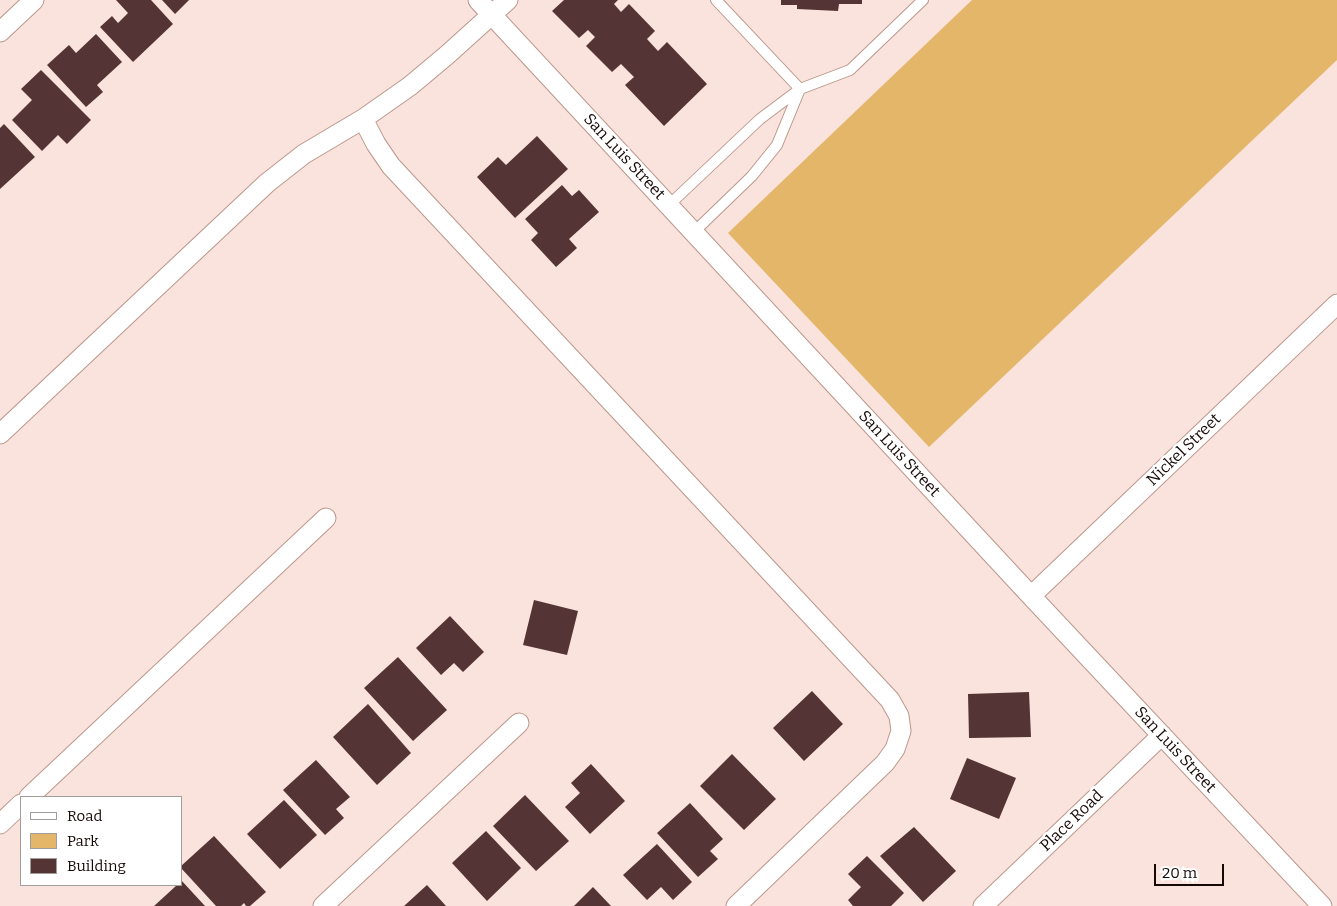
<!DOCTYPE html>
<html>
<head>
<meta charset="utf-8">
<style>
	body { margin:0 }
	#map { position:relative; width:1337px; height:906px; overflow:hidden; background:#fae3dc; font-family:Bitter,serif }
	canvas { display:block }
	.legend { position:absolute; left:20px; top:796px; width:162px; height:90px; box-sizing:border-box; background:#fff; border:1px solid #a19d9b; margin:0; padding:6px 9px; list-style:none; font-size:15px; color:#150906 }
	.legend li { display:flex; align-items:center; gap:10px; height:25px }
	.legend b { width:25px; border:1px solid #a19d9b }
	.scale { position:absolute; left:1154px; top:864px; width:70px; height:22px; box-sizing:border-box; border:2px solid #150906; border-top:0; padding-left:6px; font-size:15px; line-height:18px; white-space:nowrap; color:#150906; -webkit-text-stroke:4px #fff; paint-order:stroke }
</style>
</head>
<body>
<div id="map">
<canvas width="1337" height="906"></canvas>
<ul class="legend">
<li><b style="height:6px;background:#fff"></b>Road</li>
<li><b style="height:14px;background:#e4b66a"></b>Park</li>
<li><b style="height:14px;background:#543435"></b>Building</li>
</ul>
<div class="scale">20 m</div>
</div>
<script>
const g = document.querySelector('canvas').getContext('2d');
g.lineJoin = 'round';
function fill(path, color) { g.fillStyle = color; g.fill(path, 'evenodd'); }
const shape = rows => new Path2D(rows.map(r => 'M' + r).join(''));
function stroke(path, color, width, dash) { g.strokeStyle = color; g.lineWidth = width; g.lineCap = dash ? 'butt' : 'round'; g.setLineDash(dash || []); g.stroke(path); }
function drawText(font, color, halo, rows, align = 'center') {
  g.font = font + ' Bitter,serif'; g.lineWidth = 5; g.setLineDash([]); g.textBaseline = 'middle'; g.strokeStyle = halo; g.fillStyle = color; for (const [text, x, y, turn = 0] of rows) {
    g.save(); g.translate(x, y); g.rotate((+turn || 0) * Math.PI / 180); g.textAlign = isNaN(turn) ? turn : align; if (halo) g.strokeText(text, 0, 0); g.fillText(text, 0, 0); g.restore();
  }
}
fill(shape([
	[972,0,1337,0,1337,60,929,447,728,233]
]), '#e4b66a');
fill(shape([
	[116,0,151,0,173,24,133,62,100,27,112,16,118,23,128,13],
	[162,0,189,0,175,14],
	[564,0,618,0,614,4,621,12,629,4,655,31,647,39,658,51,667,42,707,84,664,126,625,85,634,77,621,64,612,72,586,46,595,37,588,30,579,38,552,11],
	[781,0,862,0,862,4,839,4,838,11,797,9,797,5,781,5],
	[96,34,122,62,97,85,103,92,86,107,47,65,69,45,76,53],
	[41,70,91,120,67,144,58,135,42,151,12,120,32,100,21,89],
	[4,124,35,157,0,189,0,128],
	[537,136,568,169,515,218,477,177,498,157,506,165],
	[562,185,572,196,579,190,599,212,569,239,577,248,556,267,531,240,538,233,525,219],
	[534,600,578,611,567,655,523,645],
	[450,616,484,652,463,672,454,663,441,675,416,648],
	[398,657,447,710,413,741,364,688],
	[812,691,843,724,804,761,773,728],
	[1029,692,1031,737,969,738,968,694],
	[368,704,411,753,377,785,333,737],
	[732,754,776,799,744,830,700,786],
	[967,758,1016,778,999,819,950,799],
	[316,760,350,797,336,809,344,818,325,835,283,790],
	[591,764,625,801,590,834,565,807,580,793,571,783],
	[525,795,569,841,536,871,493,826],
	[284,800,317,835,280,869,247,834],
	[690,803,723,839,710,851,718,859,698,877,657,833],
	[914,827,956,871,923,902,880,856],
	[486,831,521,868,487,901,452,863],
	[214,836,266,892,250,906,246,906,244,903,241,906,216,906,181,868,181,866],
	[657,844,692,882,673,900,661,887,647,900,623,875],
	[867,856,904,893,891,906,853,906,848,900,861,887,848,874],
	[181,880,205,906,154,906,177,885,181,885],
	[427,885,446,906,404,906],
	[593,887,611,906,574,906]
]), '#543435');
const lane = shape([
	[716,0,800,89,850,70,923,0],
	[669,205,760,119,800,89,777,145,752,176,694,232]
]);
const street = shape([
	[478,0,1031,596,1322,906],
	[0,32,34,0],
	[363,119,376,144,391,166,890,700,899,716,901,731,895,749,885,763,736,906],
	[0,434,267,183,304,154,363,119,410,86,447,55,508,0],
	[1031,596,1337,304],
	[29,797,326,518],
	[0,824,21,804],
	[323,906,519,723],
	[983,906,1162,735]
]);
stroke(lane, '#bb978c', 12);
stroke(street, '#bb978c', 21);
stroke(lane, '#fff', 10);
stroke(street, '#fff', 19);
drawText('16px', '#150906', '#fff', [
	["San Luis Street",624,157,47],
	["Nickel Street",1184,450,-44],
	["San Luis Street",899,454,47],
	["San Luis Street",1175,750,47],
	["Place Road",1072,821,-44]
]);
</script>
</body>
</html>
